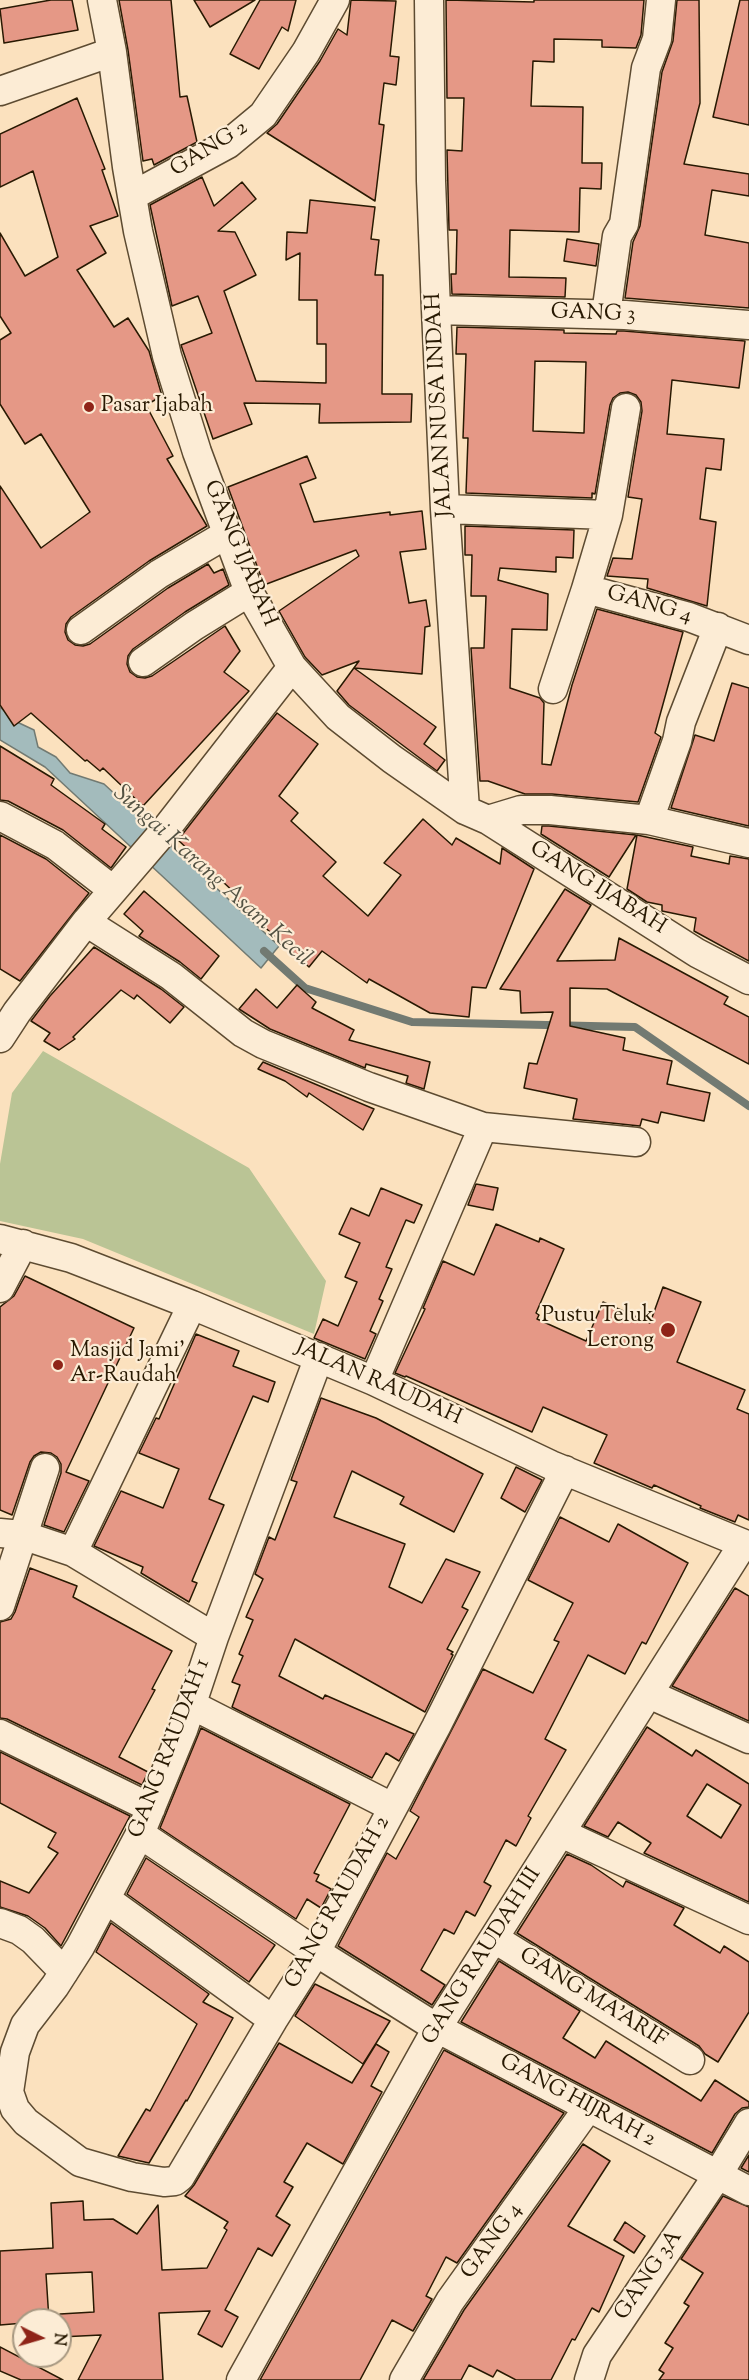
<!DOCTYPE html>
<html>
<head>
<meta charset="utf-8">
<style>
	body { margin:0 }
	#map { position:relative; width:749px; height:2380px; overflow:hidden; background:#fbe1be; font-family:"Sorts Mill Goudy",serif }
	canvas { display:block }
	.north { position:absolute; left:12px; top:2308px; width:60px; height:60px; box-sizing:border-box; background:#fcecd5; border:2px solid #a79881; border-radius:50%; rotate:95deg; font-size:16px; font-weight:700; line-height:24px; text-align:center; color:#281902 }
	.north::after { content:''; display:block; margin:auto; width:21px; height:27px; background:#8f2418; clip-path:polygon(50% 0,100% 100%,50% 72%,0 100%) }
</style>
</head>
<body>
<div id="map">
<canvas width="749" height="2380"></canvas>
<div class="north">N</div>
</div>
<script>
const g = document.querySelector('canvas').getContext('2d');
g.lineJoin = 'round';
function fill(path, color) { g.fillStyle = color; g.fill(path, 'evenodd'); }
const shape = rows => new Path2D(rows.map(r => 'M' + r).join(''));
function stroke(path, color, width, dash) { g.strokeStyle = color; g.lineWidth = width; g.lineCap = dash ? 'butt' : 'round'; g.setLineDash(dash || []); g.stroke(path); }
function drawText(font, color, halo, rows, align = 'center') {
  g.font = font + ' "Sorts Mill Goudy",serif'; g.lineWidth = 4.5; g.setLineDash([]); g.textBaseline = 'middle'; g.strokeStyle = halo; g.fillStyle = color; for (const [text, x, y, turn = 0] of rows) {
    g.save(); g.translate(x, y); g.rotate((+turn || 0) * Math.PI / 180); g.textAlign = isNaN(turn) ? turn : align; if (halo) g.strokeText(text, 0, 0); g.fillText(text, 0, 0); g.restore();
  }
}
fill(shape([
	[43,1051,249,1168,326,1281,314,1334,83,1239,0,1221,0,1164,12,1093]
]), '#bac495');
const water = shape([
	[0,707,17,722,34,730,38,747,56,757,70,773,104,784,279,946,261,968,45,767,0,740,0,707]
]);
fill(water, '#a3bbbc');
stroke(water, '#727a72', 1.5);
stroke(shape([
	[264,951,305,988,412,1022,635,1027,749,1106]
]), '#727a72', 8);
const building = shape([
	[51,0,72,0,78,30,4,43,0,9,51,0],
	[119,0,171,0,180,97,187,96,197,142,154,165,152,159,143,161,128,50,119,0],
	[194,0,255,0,210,27,194,0],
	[260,0,296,0,288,31,282,27,259,69,230,54,260,0],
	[351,0,396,1,390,56,399,57,396,85,384,83,379,124,384,125,375,201,267,133,277,124,320,61,338,29,347,35,351,0],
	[446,0,534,2,534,0,644,0,641,35,636,48,602,47,602,40,554,39,554,62,533,61,531,106,583,107,582,163,602,163,601,189,580,188,579,232,510,230,509,277,566,278,565,297,452,294,451,274,456,274,457,230,449,230,447,150,462,151,464,98,447,98,446,0],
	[677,0,699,0,700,103,684,164,749,174,749,196,712,190,705,235,749,243,749,308,625,298,633,242,640,226,662,72,673,41,677,0],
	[740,0,749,0,749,125,713,117,740,0],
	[77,98,105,169,102,170,118,216,90,226,106,253,77,270,114,327,128,318,149,351,162,396,146,405,173,456,167,459,207,526,149,561,71,617,66,624,65,632,68,640,75,645,83,646,90,644,168,588,208,564,214,573,223,569,229,585,185,612,133,649,128,656,127,664,130,672,137,677,145,678,152,676,225,626,240,651,224,672,249,691,143,806,103,768,100,771,87,760,85,761,31,713,14,726,0,705,0,486,41,548,90,512,41,434,25,444,0,404,0,340,11,333,0,316,0,233,25,276,58,257,33,171,0,187,0,134,77,98],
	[202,177,214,206,242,182,256,199,218,231,235,232,256,275,224,291,256,381,326,383,326,344,317,344,317,300,299,300,300,253,286,260,287,232,307,233,310,200,375,207,371,239,379,240,375,275,383,275,382,394,412,394,411,422,319,423,320,404,244,403,252,424,213,439,181,345,212,333,198,296,172,306,150,205,202,177],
	[567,239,599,244,596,266,564,261,567,239],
	[457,327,564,330,564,333,616,334,617,331,624,331,745,341,739,388,672,380,667,434,724,439,721,470,706,468,700,519,716,522,707,606,647,588,648,579,607,576,613,558,632,559,642,499,628,497,642,411,641,402,636,395,628,392,620,393,613,398,610,405,595,494,592,493,592,498,466,493,468,438,463,438,466,354,456,354,457,327],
	[535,361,586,362,584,433,533,431,535,361],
	[307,456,316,478,300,484,314,522,390,512,390,515,422,511,426,549,400,552,409,603,426,600,430,626,425,627,422,674,354,668,436,727,424,744,445,760,437,771,349,705,337,691,359,661,322,675,305,657,279,611,359,556,356,550,264,585,228,487,307,456],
	[465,526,574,530,573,558,556,557,556,572,500,568,498,580,548,594,547,630,512,629,510,688,540,698,544,703,542,764,551,765,572,685,597,609,683,632,655,733,661,737,638,802,552,794,525,794,488,781,480,781,471,648,484,648,486,596,471,596,472,555,465,555,465,526],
	[732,683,749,688,749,826,671,808,695,735,714,741,732,683],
	[277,713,318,744,279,796,298,813,291,821,336,862,323,876,368,916,401,875,384,863,423,819,452,845,456,838,500,864,502,848,534,869,486,988,472,987,469,1017,430,1013,369,979,367,983,322,951,309,967,259,922,235,898,237,895,178,840,277,713],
	[0,746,54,779,51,785,105,824,102,829,126,847,111,868,63,830,8,801,0,800,0,746],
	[542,826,549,826,636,835,609,877,541,834,542,826],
	[0,835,46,859,89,893,20,981,0,969,0,835],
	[637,835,693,847,691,856,729,864,730,856,749,859,749,961,694,931,696,918,662,911,662,905,647,902,627,889,637,835],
	[565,889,591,905,557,961,615,960,619,938,728,997,724,1004,749,1017,749,1064,607,989,570,988,570,1026,625,1038,623,1050,672,1061,667,1084,710,1093,704,1121,661,1112,658,1123,642,1119,640,1126,573,1119,577,1099,524,1088,529,1063,537,1064,553,1012,521,1013,520,991,500,989,565,889],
	[144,891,219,956,201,979,180,962,139,936,143,931,124,914,144,891],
	[94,947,161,989,184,1007,170,1023,137,995,134,999,121,990,73,1037,75,1039,59,1050,44,1041,50,1033,31,1021,50,996,94,947],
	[297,985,316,1002,312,1008,354,1030,349,1040,430,1062,424,1089,406,1083,408,1076,366,1064,365,1068,270,1029,239,1009,256,989,277,1008,297,985],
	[263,1062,374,1109,363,1130,309,1093,307,1097,285,1081,258,1069,263,1062],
	[476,1184,498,1188,493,1210,468,1205,476,1184],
	[381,1188,422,1205,414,1223,406,1220,386,1267,392,1269,379,1299,383,1301,370,1331,376,1334,365,1359,314,1338,323,1319,338,1326,357,1282,345,1277,360,1243,339,1234,351,1208,369,1216,381,1188],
	[496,1224,539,1242,540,1238,564,1249,536,1313,539,1315,537,1319,586,1341,603,1302,650,1323,663,1287,701,1302,677,1362,745,1390,737,1409,749,1414,749,1520,738,1515,735,1522,700,1508,701,1506,654,1485,652,1488,594,1463,607,1435,543,1407,532,1432,406,1376,405,1377,395,1373,425,1309,423,1308,443,1261,474,1275,496,1224],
	[25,1276,134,1328,66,1472,89,1481,64,1532,44,1525,61,1473,61,1464,57,1457,51,1453,41,1452,34,1456,30,1462,12,1515,0,1510,0,1307,14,1296,25,1276],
	[196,1334,239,1351,233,1366,275,1382,268,1402,253,1396,209,1499,224,1505,192,1581,197,1583,189,1602,141,1573,143,1567,94,1546,121,1491,163,1508,179,1469,139,1453,156,1418,159,1419,196,1334],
	[321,1398,376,1418,483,1474,454,1532,400,1504,404,1497,352,1471,334,1517,405,1544,389,1587,422,1603,446,1559,480,1572,462,1607,468,1610,447,1649,453,1652,451,1654,453,1655,425,1712,295,1639,279,1676,323,1699,325,1695,414,1734,399,1761,386,1753,372,1778,232,1707,240,1685,232,1682,243,1656,239,1654,253,1620,246,1617,263,1579,255,1574,269,1537,275,1540,297,1482,291,1480,321,1398],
	[516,1467,542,1480,525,1512,501,1498,516,1467],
	[560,1517,609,1542,618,1524,688,1563,646,1644,642,1642,625,1674,588,1655,545,1739,566,1750,528,1816,531,1818,516,1846,506,1840,484,1882,491,1886,475,1916,466,1911,454,1934,444,1929,421,1970,445,1985,432,2005,338,1946,387,1853,396,1859,419,1817,410,1811,483,1669,533,1693,559,1642,554,1640,573,1603,528,1580,560,1517],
	[30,1568,77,1586,73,1597,172,1651,152,1689,155,1690,119,1757,148,1772,142,1785,7,1719,0,1718,0,1622,11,1619,15,1612,30,1568],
	[735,1588,749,1596,749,1721,672,1686,735,1588],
	[647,1727,692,1756,696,1750,749,1784,749,1902,644,1853,651,1843,618,1822,608,1837,584,1826,647,1727],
	[707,1784,741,1805,721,1838,687,1816,707,1784],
	[201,1728,350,1804,314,1873,319,1875,316,1881,331,1889,321,1908,307,1899,296,1919,160,1828,201,1728],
	[0,1752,130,1816,61,1946,45,1928,28,1916,0,1907,0,1881,29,1893,58,1853,48,1847,56,1833,0,1803,0,1752],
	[567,1854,591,1865,623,1887,626,1881,684,1908,674,1925,720,1953,724,1946,749,1962,749,2012,718,2062,705,2054,699,2046,517,1933,567,1854],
	[146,1858,275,1945,249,1982,127,1894,146,1858],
	[111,1923,209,1994,203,2002,233,2018,187,2101,186,2100,149,2163,118,2156,146,2109,150,2111,197,2024,96,1952,111,1923],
	[499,1961,580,2011,563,2038,595,2058,606,2041,701,2101,715,2080,749,2102,749,2107,742,2108,735,2114,712,2153,461,2022,499,1961],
	[315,1984,390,2021,363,2064,295,2016,315,1984],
	[279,2043,352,2083,376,2044,389,2052,371,2086,382,2092,343,2164,307,2143,284,2182,293,2187,276,2216,290,2225,272,2256,258,2248,225,2310,238,2317,222,2347,198,2334,210,2311,159,2313,163,2380,78,2380,101,2335,60,2337,60,2314,94,2312,92,2272,46,2274,49,2320,24,2320,24,2323,0,2325,0,2251,53,2248,51,2203,83,2201,84,2220,113,2219,137,2234,158,2205,162,2270,207,2268,227,2230,224,2228,228,2222,185,2196,194,2185,279,2043],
	[444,2050,564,2113,457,2263,446,2257,426,2296,432,2299,413,2331,392,2320,360,2380,260,2380,444,2050],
	[583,2144,610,2161,568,2226,624,2256,599,2312,592,2308,575,2340,572,2339,551,2380,516,2380,497,2370,493,2377,469,2365,461,2380,423,2380,464,2310,583,2144],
	[749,2155,749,2172,741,2168,749,2155],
	[723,2196,749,2207,749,2380,659,2380,664,2373,659,2370,673,2348,665,2343,689,2306,684,2303,703,2273,681,2259,723,2196],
	[625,2222,645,2236,634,2253,614,2240,625,2222],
	[0,2347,63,2380,21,2380,0,2371,0,2347]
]);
fill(building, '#e59886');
stroke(building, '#281902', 1.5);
const street = shape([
	[102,0,112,52,127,167,138,231,167,356,197,452,249,592,292,667,338,717,392,759,465,810,488,820,697,953,749,980],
	[429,0,431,181,436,310,445,509,465,810],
	[0,91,112,52],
	[132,196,228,144,263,115,306,52,335,0],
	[436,310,625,315,749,325],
	[606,314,617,236,624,224,646,68,657,39,661,0],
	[626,408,608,515,586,589,689,617,749,640],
	[445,509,608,515],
	[81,630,159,574,227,534],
	[143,662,194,626,249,592],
	[553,689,586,589],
	[0,816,55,845,113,890],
	[488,820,521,810,550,810,649,820,749,843],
	[649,820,677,741,681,722,718,627],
	[86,922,171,976,243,1033,263,1044,369,1087,483,1127,374,1381],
	[0,1038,17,1012,86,922,165,830,292,667],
	[483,1127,636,1142],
	[0,1239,71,1258,192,1305,374,1381,551,1465,749,1546],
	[0,1288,23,1244],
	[319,1357,214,1637,183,1730,140,1834,80,1947,55,1986,25,2025,15,2052,9,2092,15,2109,26,2122,80,2162,132,2177,164,2182,175,2181,180,2177,273,2020,316,1952,436,1727,565,1470],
	[0,1533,22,1535,73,1552,214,1637],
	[73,1552,192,1305],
	[0,1606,45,1468],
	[649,1694,749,1739],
	[192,1705,392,1807],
	[0,1734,151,1808],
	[561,1833,749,1920],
	[140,1834,316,1952,437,2028,749,2191],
	[106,1899,273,2020],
	[0,1923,19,1930,33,1940,64,1972],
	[495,1939,690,2060],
	[241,2380,437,2028,743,1544],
	[404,2380,450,2301,588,2108],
	[589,2380,597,2355,717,2176,749,2123]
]);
stroke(street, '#5d4b31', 31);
stroke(street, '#fcecd5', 28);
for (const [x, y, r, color] of [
	[89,407,6,"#8f2418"],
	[668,1330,8,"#8f2418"],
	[58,1365,6,"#8f2418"]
]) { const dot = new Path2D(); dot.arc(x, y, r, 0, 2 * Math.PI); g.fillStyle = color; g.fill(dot); stroke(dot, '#fcecd5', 2); }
drawText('22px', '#281902', '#fcecd5', [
	["GANG 2",210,150,-32],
	["GANG 3",593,315,2],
	["JALAN NUSA INDAH",441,405,-93],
	["GANG IJABAH",239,554,67],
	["GANG 4",649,606,16],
	["GANG IJABAH",597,889,32],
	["JALAN RAUDAH",378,1384,24],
	["GANG RAUDAH 1",171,1749,-69],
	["GANG RAUDAH 2",339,1903,-61],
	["GANG RAUDAH III",483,1957,-58],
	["GANG MA'ARIF",592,1999,32],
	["GANG HIJRAH 2",577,2102,28],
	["GANG 4",493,2242,-54],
	["GANG 3A",650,2276,-56]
]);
drawText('22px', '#281902', '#fcecd5', [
	["Pasar Ijabah",101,407],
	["Pustu Teluk",654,1317,"right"],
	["Lerong",654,1342,"right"],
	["Masjid Jami'",70,1352],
	["Ar-Raudah",70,1377]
], 'left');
drawText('italic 24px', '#535243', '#fcecd5', [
	["Sungai Karang Asam Kecil",211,877,42]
]);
</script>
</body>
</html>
